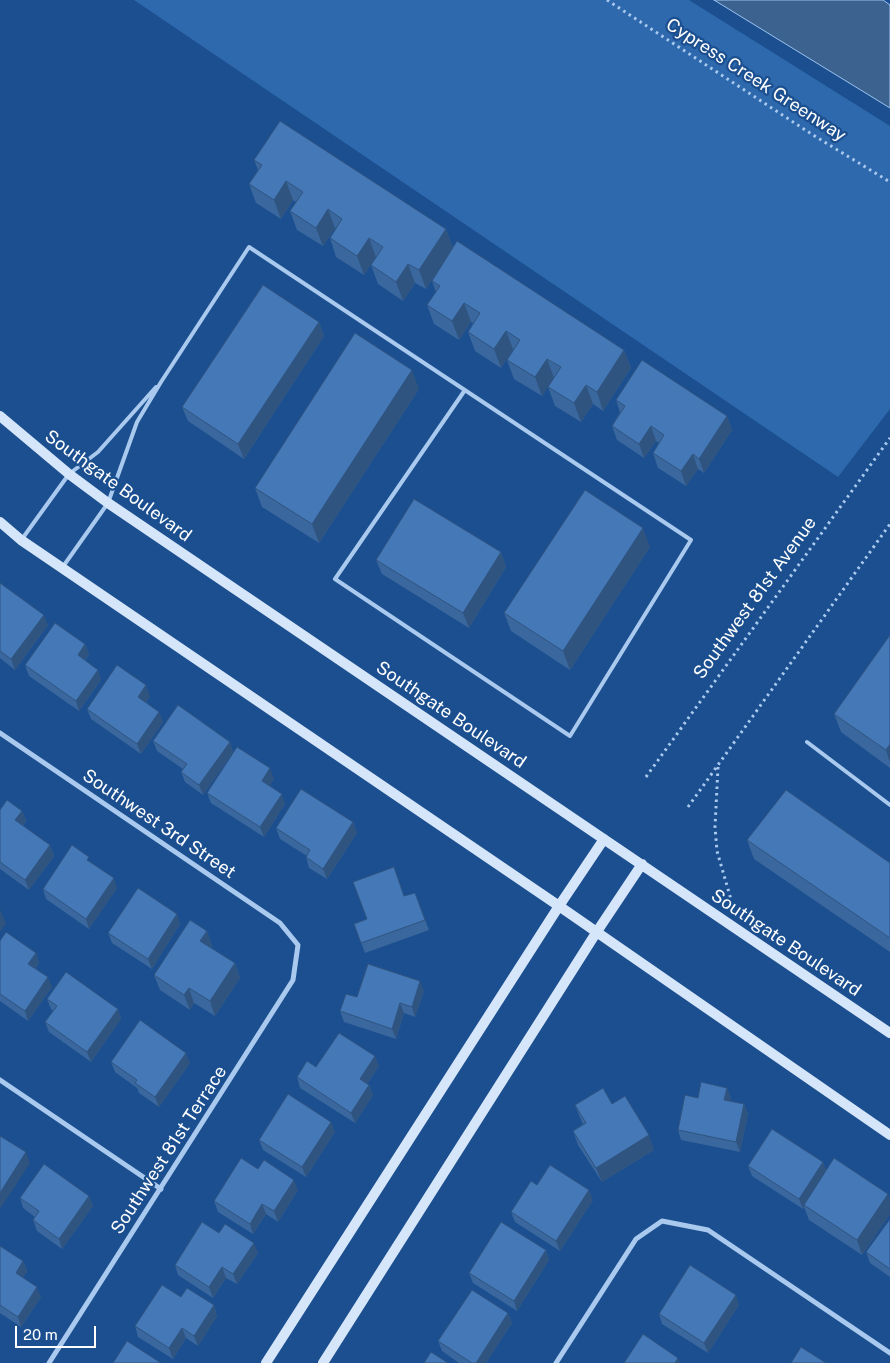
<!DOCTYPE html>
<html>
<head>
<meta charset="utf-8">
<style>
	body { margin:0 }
	#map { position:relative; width:890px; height:1363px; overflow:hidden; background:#1b4f8f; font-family:"Public Sans",sans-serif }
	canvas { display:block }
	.scale { position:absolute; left:15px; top:1326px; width:81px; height:22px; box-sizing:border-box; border:2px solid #fff; border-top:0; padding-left:6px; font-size:15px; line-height:18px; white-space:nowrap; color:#fff; -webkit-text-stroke:4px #1b4f8f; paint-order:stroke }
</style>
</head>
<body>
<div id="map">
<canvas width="890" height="1363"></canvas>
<div class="scale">20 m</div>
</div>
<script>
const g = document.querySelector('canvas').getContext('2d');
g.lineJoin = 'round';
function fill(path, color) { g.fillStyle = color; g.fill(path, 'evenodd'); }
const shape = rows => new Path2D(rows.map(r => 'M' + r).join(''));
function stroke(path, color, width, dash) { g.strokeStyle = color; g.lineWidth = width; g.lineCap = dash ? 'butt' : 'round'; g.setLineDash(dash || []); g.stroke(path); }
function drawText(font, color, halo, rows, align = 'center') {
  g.font = font + ' "Public Sans",sans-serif'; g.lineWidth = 4.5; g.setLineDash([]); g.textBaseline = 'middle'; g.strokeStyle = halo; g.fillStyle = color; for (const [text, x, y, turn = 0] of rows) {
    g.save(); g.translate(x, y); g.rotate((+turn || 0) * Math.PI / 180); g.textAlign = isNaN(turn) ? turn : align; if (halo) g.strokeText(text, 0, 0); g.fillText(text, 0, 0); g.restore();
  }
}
fill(shape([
	[134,0,689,0,890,126,890,409,838,477]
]), '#2e69ad');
const water = shape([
	[714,0,883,0,890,5,890,108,714,0]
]);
fill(water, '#3c6290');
stroke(water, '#9cc4f0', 1);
stroke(shape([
	[607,0,813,135,890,182],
	[718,767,715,827,717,851,732,903],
	[646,777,890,438],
	[688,807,890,524]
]), '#a9c9ee', 3, [2.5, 4]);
stroke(shape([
	[22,539,69,474,98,452,156,387],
	[62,568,108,503,137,422,161,382,249,247,691,540,570,736,335,579,465,390],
	[807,742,890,805]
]), '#a9c9ee', 4);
stroke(shape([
	[0,733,280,923,298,945,293,980,49,1363],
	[0,1080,161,1189],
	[556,1363,636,1239,662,1221,708,1230,890,1353]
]), '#a9c9ee', 5);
stroke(shape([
	[0,416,69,474,108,503,890,1033],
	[0,522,21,540,559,906,890,1135],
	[266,1363,559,906,604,839],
	[323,1363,596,933,642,864]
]), '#d6e6fa', 10);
fill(shape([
	[254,160,446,229,453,248,426,289,415,283,403,301,378,284,371,265,376,257,364,275,336,257,330,238,336,229,335,228,323,246,297,230,290,211,296,202,293,200,281,219,256,203,249,184,258,170],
	[432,281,624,350,631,368,603,411,593,404,581,422,555,406,548,387,554,378,542,396,514,379,507,360,513,350,513,349,501,368,475,351,468,332,473,323,471,322,459,340,434,324,427,305,436,292],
	[319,322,324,336,244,459,188,421,182,407],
	[419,389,319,543,262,507,255,488],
	[616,400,727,416,732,430,704,473,698,469,686,486,658,468,653,453,659,443,656,441,644,458,617,440,612,426,620,412],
	[650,547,570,670,511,631,504,613],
	[501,552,506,567,469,628,382,574,376,560],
	[0,583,48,625,15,670,0,658],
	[890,635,890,768,841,732,834,714],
	[85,644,89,654,85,661,98,670,101,680,79,711,29,676,25,665],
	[150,696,146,702,159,712,163,722,141,754,91,719,87,709],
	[153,741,230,742,233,752,203,795,185,782,181,772,183,769,157,751],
	[274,779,269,786,285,804,264,837,211,803,207,793],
	[0,810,22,811,26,821,23,826,50,845,54,856,29,890,0,869],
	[353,822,357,833,327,879,309,868,306,857,307,856,280,839,276,828],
	[747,840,890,863,890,952,754,859],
	[91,862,117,888,89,929,46,899,43,889],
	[415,893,429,930,365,953,354,924,367,919,404,896],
	[177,914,180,924,152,969,112,943,108,933],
	[207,931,212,946,211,948,235,963,240,978,215,1016,194,1003,190,1010,160,990,154,975],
	[0,941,36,953,39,963,36,968,52,987,28,1021,0,1001],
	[424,991,415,1017,404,1013,396,1039,344,1022,340,1011,357,997],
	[47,999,118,1009,121,1019,91,1062,49,1032,45,1022,53,1011,51,1009],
	[111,1062,190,1063,159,1107,139,1093,137,1088,115,1072],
	[379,1066,367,1084,369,1085,373,1095,355,1123,300,1088,297,1077,316,1067],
	[727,1088,731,1098,730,1101,744,1104,748,1114,740,1152,681,1140,678,1130,698,1098],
	[612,1104,654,1150,602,1182,578,1145,573,1131,583,1124,581,1120,575,1105],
	[331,1122,335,1132,306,1177,263,1150,259,1140],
	[823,1162,826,1171,888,1194,890,1200,890,1214,862,1255,809,1220,804,1207,803,1209,752,1176,748,1166],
	[258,1169,298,1190,278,1222,266,1214,253,1234,218,1212,214,1201],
	[537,1185,593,1200,560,1251,515,1222,511,1212],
	[89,1196,93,1206,62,1249,37,1231,33,1220,35,1217,23,1208,20,1198],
	[890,1219,890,1277,870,1263,866,1252],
	[219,1233,258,1253,237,1284,226,1278,213,1298,178,1275,175,1265],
	[0,1246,23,1261,27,1271,23,1278,41,1297,21,1327,0,1313],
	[546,1250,549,1260,517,1311,473,1283,469,1273],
	[181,1297,214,1305,217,1316,198,1346,186,1338,173,1359,138,1337,135,1326],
	[739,1305,708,1353,662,1324,659,1314],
	[508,1313,512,1323,486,1363,459,1363,442,1351,438,1341]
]), '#3a679d');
fill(shape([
	[286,181,293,200,281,219,274,200],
	[328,209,335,228,323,246,316,228],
	[446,229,453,248,426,289,419,270],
	[369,238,376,257,364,275,357,256],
	[408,264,415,283,403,301,396,282],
	[464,303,471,322,459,340,452,321],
	[319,322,324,336,244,459,238,444],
	[506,331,513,349,501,368,494,349],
	[624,350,631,368,603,411,597,392],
	[547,359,554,378,542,396,535,377],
	[412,370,419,389,319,543,312,524],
	[586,385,593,404,581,422,574,403],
	[727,416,732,430,704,473,699,459],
	[651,426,656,441,644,458,639,444],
	[693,454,698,469,686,486,681,471],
	[643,528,650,547,570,670,563,651],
	[501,552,506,567,469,628,463,613],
	[44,615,48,625,15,670,11,659],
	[85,644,89,654,81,666,78,655],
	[98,670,101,680,79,711,76,701],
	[146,685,150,696,142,708,138,697],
	[159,712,163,722,141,754,137,744],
	[230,742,233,752,203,795,199,785],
	[890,744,890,763,886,750],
	[270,768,274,779,266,791,262,781],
	[282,794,285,804,264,837,260,827],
	[22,811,26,821,19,831,15,820],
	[353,822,357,833,327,879,323,869],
	[50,845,54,856,29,890,25,880],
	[114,878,117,888,89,929,86,919],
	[0,909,6,924,0,932],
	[177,914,180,924,152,969,148,959],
	[207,931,212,946,206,955,200,941],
	[36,953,39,963,32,974,28,964],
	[235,963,240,978,215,1016,210,1001],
	[48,977,52,987,28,1021,25,1011],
	[420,981,424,991,415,1017,412,1007],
	[189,988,194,1003,190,1010,184,995],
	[400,1003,404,1013,396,1039,392,1029],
	[118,1009,121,1019,91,1062,87,1052],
	[186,1053,190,1063,159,1107,155,1097],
	[375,1056,379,1066,364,1089,360,1079],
	[369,1085,373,1095,355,1123,351,1113],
	[727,1088,731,1098,728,1110,724,1100],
	[744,1104,748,1114,740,1152,736,1142],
	[331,1122,335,1132,306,1177,302,1167],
	[649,1135,654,1150,602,1182,596,1168],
	[26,1152,30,1163,0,1209,0,1193],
	[823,1162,827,1172,804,1205,804,1207,803,1209,799,1199],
	[294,1180,298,1190,278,1222,274,1211],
	[589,1190,593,1200,560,1251,556,1241],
	[888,1194,890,1200,890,1214,862,1255,857,1240],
	[89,1196,93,1206,62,1249,59,1239],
	[262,1204,266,1214,253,1234,250,1224],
	[254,1243,258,1253,237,1284,233,1274],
	[546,1250,549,1260,517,1311,514,1301],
	[23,1261,27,1271,20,1283,16,1273],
	[222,1267,226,1278,213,1298,209,1287],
	[37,1287,41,1297,21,1327,18,1317],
	[736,1295,739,1305,708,1353,704,1343],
	[214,1305,217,1316,198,1346,194,1336],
	[508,1313,512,1323,486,1363,476,1363],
	[182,1328,186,1338,173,1359,169,1348],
	[678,1358,680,1363,675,1363]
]), '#305480');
const building = shape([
	[280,121,446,229,419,270,408,264,396,282,371,265,383,247,369,238,357,256,330,238,342,219,328,209,316,228,290,211,303,192,286,181,274,200,249,184,262,165,254,160,280,121],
	[457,241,624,350,597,392,586,385,574,403,548,387,561,367,547,359,535,377,507,360,520,340,506,331,494,349,468,332,480,313,464,303,452,321,427,305,440,286,432,281,457,241],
	[263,285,319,322,238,444,182,407,263,285],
	[355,333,412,370,312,524,255,488,355,333],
	[642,360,727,416,699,459,693,454,681,471,653,453,664,435,651,426,639,444,612,426,625,406,616,400,642,360],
	[585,490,643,528,563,651,504,613,585,490],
	[414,499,501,552,463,613,376,560,414,499],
	[0,583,44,615,11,659,0,651,0,583],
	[55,623,85,644,78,655,98,670,76,701,25,665,55,623],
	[890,635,890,744,886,750,834,714,890,635],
	[117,665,146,685,138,697,159,712,137,744,87,709,117,665],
	[178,705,230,742,199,785,181,772,187,764,153,741,178,705],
	[237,747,270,768,262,781,282,794,260,827,207,793,237,747],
	[301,789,353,822,323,869,306,857,310,850,276,828,301,789],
	[786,790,890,863,890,938,747,840,786,790],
	[7,800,22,811,15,820,50,845,25,880,0,862,0,810,7,800],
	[72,845,89,857,87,860,114,878,86,919,43,889,72,845],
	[394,867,404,896,415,893,425,920,361,943,354,924,367,919,353,882,394,867],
	[138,888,177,914,148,959,108,933,138,888],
	[190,920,207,931,200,941,235,963,210,1001,189,988,184,995,154,975,190,920],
	[6,932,36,953,28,964,48,977,25,1011,0,994,0,941,6,932],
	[368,964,420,981,412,1007,400,1003,392,1029,340,1011,346,994,357,997,368,964],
	[66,972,118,1009,87,1052,45,1022,57,1006,47,999,66,972],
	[140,1020,186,1053,155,1097,135,1083,137,1080,111,1062,140,1020],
	[339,1033,375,1056,360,1079,369,1085,351,1113,297,1077,307,1061,316,1067,339,1033],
	[701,1082,727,1088,724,1100,744,1104,736,1142,678,1130,685,1095,698,1098,701,1082],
	[603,1088,612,1104,625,1096,649,1135,596,1168,573,1131,586,1123,575,1105,603,1088],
	[288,1094,331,1122,302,1167,259,1140,288,1094],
	[772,1129,823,1162,799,1199,748,1166,772,1129],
	[0,1136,26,1152,0,1193,0,1136],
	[241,1158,258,1169,264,1160,294,1180,274,1211,262,1204,250,1224,214,1201,241,1158],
	[834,1158,888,1194,857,1240,804,1205,834,1158],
	[44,1164,89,1196,59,1239,33,1220,39,1211,20,1198,44,1164],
	[550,1165,589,1190,556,1241,511,1212,531,1181,537,1185,550,1165],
	[890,1219,890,1269,866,1252,890,1219],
	[202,1222,219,1233,225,1224,254,1243,233,1274,222,1267,209,1287,175,1265,202,1222],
	[501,1222,546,1250,514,1301,469,1273,501,1222],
	[0,1246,23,1261,16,1273,37,1287,18,1317,0,1305,0,1246],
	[690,1265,736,1295,704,1343,659,1314,690,1265],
	[162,1285,181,1297,187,1288,214,1305,194,1336,182,1328,169,1348,135,1326,162,1285],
	[472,1290,508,1313,476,1363,472,1363,438,1341,472,1290],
	[643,1334,678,1358,675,1363,624,1363,643,1334],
	[127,1341,161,1363,113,1363,127,1341],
	[801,1347,826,1363,791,1363,801,1347],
	[431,1352,448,1363,424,1363,431,1352]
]);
fill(building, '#4478b7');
stroke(building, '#305480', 1);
drawText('18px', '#fff', '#1b4f8f', [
	["Cypress Creek Greenway",756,80,33],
	["Southgate Boulevard",118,486,36],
	["Southwest 81st Avenue",755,598,-54],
	["Southgate Boulevard",451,715,34],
	["Southwest 3rd Street",159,824,34],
	["Southgate Boulevard",786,943,34],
	["Southwest 81st Terrace",169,1150,-57]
]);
</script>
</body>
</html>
